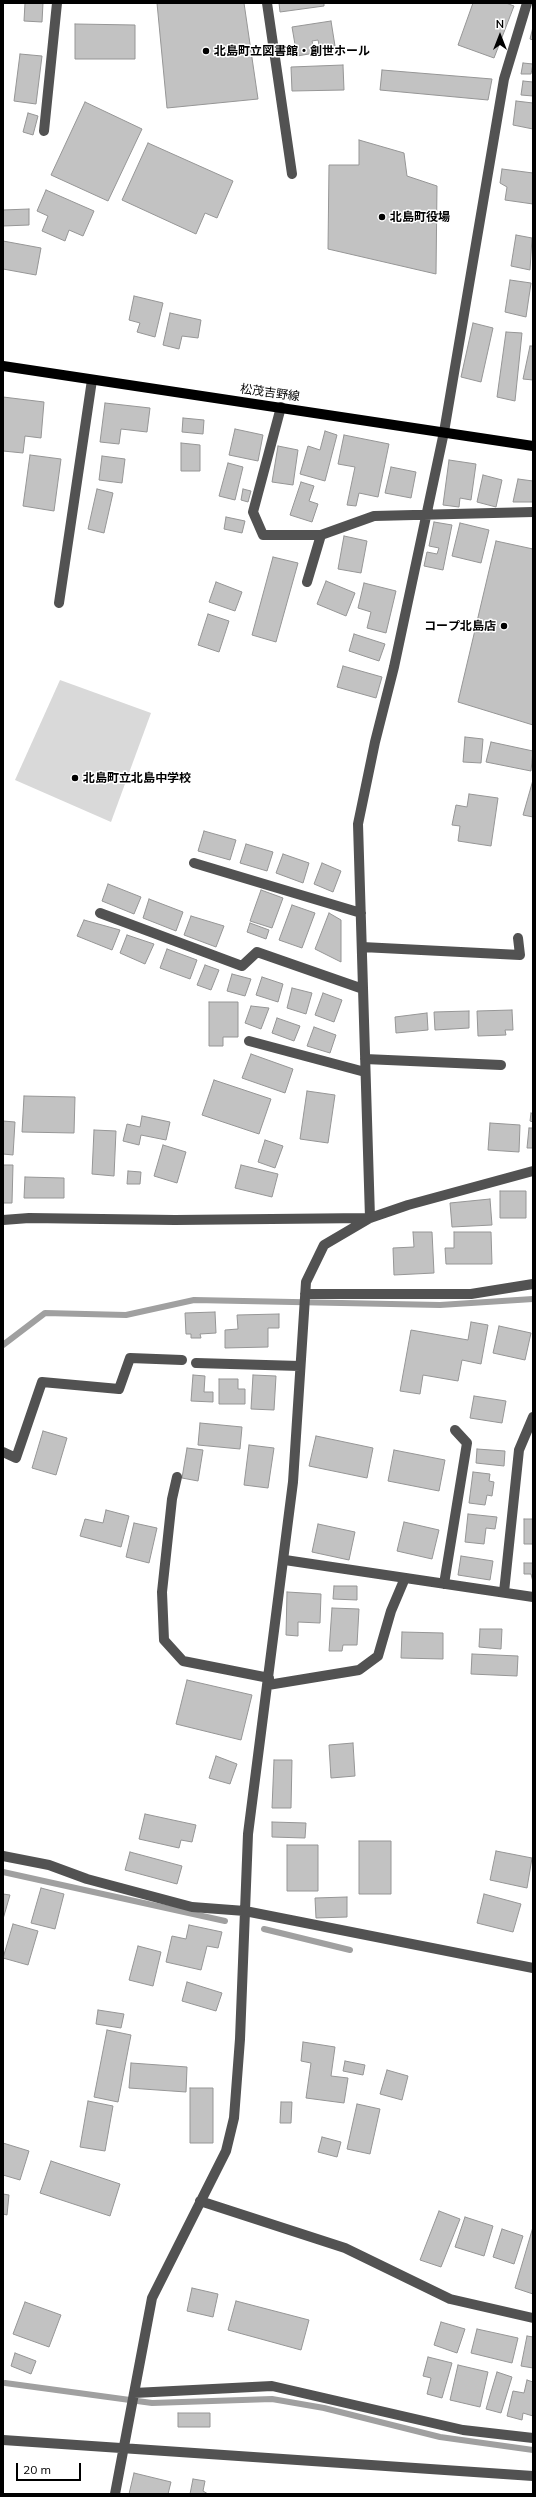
<!DOCTYPE html>
<html>
<head>
<meta charset="utf-8">
<style>
	body { margin:0 }
	#map { position:relative; width:536px; height:2497px; overflow:hidden; background:#fff; font-family:Mulish,sans-serif }
	canvas { display:block }
	.frame { position:absolute; inset:0; border:4px solid #000; pointer-events:none }
	.north { position:absolute; left:480px; top:16px; width:40px; height:40px; -webkit-text-stroke:3px #fff; paint-order:stroke; rotate:0deg; font-size:11px; font-weight:700; line-height:16px; text-align:center; color:#000 }
	.north::after { content:''; display:block; margin:auto; width:14px; height:18px; background:#000; clip-path:polygon(50% 0,100% 100%,50% 72%,0 100%) }
	.scale { position:absolute; left:16px; top:2463px; width:65px; height:18px; box-sizing:border-box; border:2px solid #000; border-top:0; padding-left:5px; font-size:12px; line-height:14px; white-space:nowrap; color:#000; -webkit-text-stroke:3px #fff; paint-order:stroke }
</style>
</head>
<body>
<div id="map">
<canvas width="536" height="2497"></canvas>
<div class="frame"></div>
<div class="north">N</div>
<div class="scale">20 m</div>
</div>
<script>
const g = document.querySelector('canvas').getContext('2d');
g.lineJoin = 'round';
function fill(path, color) { g.fillStyle = color; g.fill(path, 'evenodd'); }
const shape = rows => new Path2D(rows.map(r => 'M' + r).join(''));
function stroke(path, color, width, dash) { g.strokeStyle = color; g.lineWidth = width; g.lineCap = dash ? 'butt' : 'round'; g.setLineDash(dash || []); g.stroke(path); }
function drawText(font, color, halo, rows, align = 'center') {
  g.font = font + ' Mulish,"Noto Sans JP",sans-serif'; g.lineWidth = 3; g.setLineDash([]); g.textBaseline = 'middle'; g.strokeStyle = halo; g.fillStyle = color; for (const [text, x, y, turn = 0] of rows) {
    g.save(); g.translate(x, y); g.rotate((+turn || 0) * Math.PI / 180); g.textAlign = isNaN(turn) ? turn : align; if (halo) g.strokeText(text, 0, 0); g.fillText(text, 0, 0); g.restore();
  }
}
fill(shape([
	[60,680,151,713,111,822,15,780]
]), '#d9d9d9');
stroke(shape([
	[3,1345,45,1313,126,1315,194,1300,440,1305,533,1299],
	[3,1872,225,1921],
	[264,1929,350,1950],
	[5,2383,152,2403,272,2399,324,2408,440,2437,533,2450]
]), '#a0a0a0', 6);
const building = shape([
	[25,3,43,3,42,22,24,21,25,3],
	[157,3,244,3,258,99,167,108,157,3],
	[279,3,324,3,324,6,280,12,279,3],
	[473,3,506,3,514,6,494,58,458,45,473,3],
	[331,21,335,46,320,49,318,40,312,41,315,53,297,56,292,27,331,21],
	[75,24,135,25,135,59,75,59,75,24],
	[533,27,533,40,530,39,533,27],
	[20,54,42,56,36,104,14,101,20,54],
	[523,63,533,64,531,74,521,74,523,63],
	[343,65,344,90,292,91,291,67,343,65],
	[382,70,492,79,488,100,380,90,382,70],
	[523,81,533,82,533,96,521,95,523,81],
	[516,101,533,103,533,129,513,125,516,101],
	[85,102,142,129,108,201,51,175,85,102],
	[28,113,38,116,33,135,23,132,28,113],
	[359,140,404,153,407,176,437,186,436,274,328,249,329,165,359,165,359,140],
	[148,143,233,181,217,218,205,213,196,234,122,200,148,143],
	[502,169,533,173,533,204,505,200,507,187,500,183,502,169],
	[46,190,94,211,83,236,69,230,65,241,42,231,48,216,37,211,46,190],
	[29,209,29,225,3,226,3,210,29,209],
	[516,235,532,238,530,270,511,266,516,235],
	[3,241,41,248,36,275,3,269,3,241],
	[510,280,531,283,526,317,505,312,510,280],
	[134,296,163,303,155,337,137,332,140,323,129,320,134,296],
	[170,313,201,320,198,338,182,336,179,349,163,345,170,313],
	[473,323,493,328,481,382,461,377,473,323],
	[506,332,522,333,515,401,497,397,506,332],
	[530,346,533,346,533,380,523,379,530,346],
	[3,397,44,402,41,438,25,436,23,453,3,451,3,397],
	[105,403,150,408,147,432,121,429,119,444,100,442,105,403],
	[183,418,204,420,203,434,182,432,183,418],
	[235,429,263,435,258,461,229,455,235,429],
	[325,431,337,435,325,481,300,474,308,446,320,450,325,431],
	[344,435,389,444,378,497,359,493,356,506,347,505,355,467,338,464,344,435],
	[181,443,200,445,200,471,181,471,181,443],
	[278,446,298,450,293,485,272,482,278,446],
	[30,455,61,459,54,511,23,506,30,455],
	[102,456,125,459,122,483,99,480,102,456],
	[449,460,476,464,471,500,460,498,459,507,443,505,449,460],
	[228,463,243,467,235,500,219,496,228,463],
	[391,467,416,472,411,498,385,493,391,467],
	[483,475,502,480,496,507,477,502,483,475],
	[518,479,533,481,533,502,513,502,518,479],
	[301,482,314,486,309,501,318,504,312,522,290,515,301,482],
	[97,489,113,493,104,533,88,529,97,489],
	[243,489,251,491,248,502,241,500,243,489],
	[226,517,245,521,242,533,224,529,226,517],
	[434,522,452,525,443,570,424,566,427,552,437,554,439,548,429,546,434,522],
	[460,523,489,530,481,563,452,556,460,523],
	[344,536,367,541,361,573,338,569,344,536],
	[496,541,533,549,533,725,458,702,496,541],
	[273,557,298,563,276,642,252,635,273,557],
	[326,581,355,593,346,616,317,604,326,581],
	[216,582,242,592,235,611,209,602,216,582],
	[364,583,396,591,386,633,367,628,371,612,358,608,364,583],
	[208,614,229,621,219,652,198,645,208,614],
	[354,634,385,644,379,661,349,651,354,634],
	[343,666,382,677,376,698,337,687,343,666],
	[465,737,483,739,481,763,463,762,465,737],
	[491,742,533,751,531,771,486,762,491,742],
	[533,780,533,817,523,815,533,780],
	[469,794,498,798,491,846,458,841,460,826,452,825,456,805,467,807,469,794],
	[204,831,236,840,230,860,198,851,204,831],
	[246,844,273,852,267,871,240,863,246,844],
	[283,854,309,863,303,883,276,873,283,854],
	[322,863,341,871,333,892,314,884,322,863],
	[108,884,141,897,134,914,102,901,108,884],
	[261,890,283,898,272,928,250,921,261,890],
	[149,899,183,912,176,931,143,918,149,899],
	[292,905,315,913,302,948,279,940,292,905],
	[329,913,341,920,341,962,315,949,329,913],
	[191,916,224,926,216,947,184,935,191,916],
	[84,920,120,930,112,950,77,936,84,920],
	[250,923,269,930,266,939,247,932,250,923],
	[127,935,154,944,145,964,120,953,127,935],
	[167,949,197,960,190,979,160,968,167,949],
	[205,965,219,970,211,990,197,985,205,965],
	[232,974,251,979,245,996,227,991,232,974],
	[262,977,283,984,278,1002,256,995,262,977],
	[292,988,312,993,306,1014,287,1008,292,988],
	[323,993,342,1000,334,1022,315,1015,323,993],
	[209,1002,238,1002,238,1037,223,1037,223,1046,209,1046,209,1002],
	[251,1006,269,1008,261,1029,245,1023,251,1006],
	[512,1010,513,1030,505,1030,506,1035,478,1036,477,1011,512,1010],
	[469,1011,469,1028,435,1030,434,1012,469,1011],
	[427,1013,428,1030,396,1033,395,1017,427,1013],
	[277,1018,300,1026,294,1041,272,1033,277,1018],
	[314,1027,336,1035,330,1053,307,1046,314,1027],
	[251,1054,293,1069,285,1093,242,1078,251,1054],
	[214,1080,271,1099,259,1134,202,1115,214,1080],
	[307,1091,335,1095,328,1143,300,1139,307,1091],
	[24,1096,75,1097,74,1133,22,1132,24,1096],
	[531,1113,533,1114,533,1122,530,1121,531,1113],
	[142,1116,170,1122,166,1140,141,1135,139,1145,123,1141,127,1124,140,1127,142,1116],
	[3,1121,15,1122,13,1155,3,1154,3,1121],
	[490,1123,520,1125,519,1152,488,1150,490,1123],
	[529,1128,533,1128,533,1148,527,1148,529,1128],
	[94,1130,116,1131,114,1176,92,1174,94,1130],
	[265,1140,283,1146,275,1168,258,1162,265,1140],
	[163,1145,186,1152,177,1183,154,1176,163,1145],
	[3,1165,13,1165,12,1203,3,1203,3,1165],
	[241,1165,278,1174,272,1197,235,1188,241,1165],
	[128,1171,141,1172,140,1184,127,1184,128,1171],
	[25,1177,64,1178,64,1198,24,1198,25,1177],
	[500,1191,526,1191,526,1218,500,1218,500,1191],
	[490,1199,492,1225,452,1227,450,1203,490,1199],
	[413,1232,432,1232,434,1273,394,1275,393,1248,414,1247,413,1232],
	[454,1232,491,1232,492,1264,446,1264,445,1248,454,1248,454,1232],
	[215,1312,216,1333,200,1334,201,1338,191,1338,191,1334,186,1334,185,1313,215,1312],
	[279,1314,279,1328,268,1328,268,1347,225,1348,225,1330,238,1329,237,1315,279,1314],
	[471,1322,488,1325,481,1364,462,1360,458,1381,423,1375,420,1394,400,1391,411,1330,468,1340,471,1322],
	[499,1326,531,1333,525,1360,493,1353,499,1326],
	[193,1375,205,1376,204,1392,213,1392,213,1402,191,1401,193,1375],
	[253,1375,276,1376,274,1410,251,1409,253,1375],
	[219,1379,238,1379,238,1389,245,1389,245,1404,219,1404,219,1379],
	[474,1396,506,1401,502,1423,470,1418,474,1396],
	[200,1423,242,1427,240,1449,198,1445,200,1423],
	[43,1431,67,1438,56,1475,32,1468,43,1431],
	[316,1436,373,1448,367,1478,309,1466,316,1436],
	[249,1445,274,1448,268,1488,244,1485,249,1445],
	[187,1448,203,1450,198,1481,182,1478,187,1448],
	[477,1449,505,1451,504,1466,476,1463,477,1449],
	[394,1450,445,1460,439,1491,388,1481,394,1450],
	[473,1472,490,1474,489,1481,494,1482,492,1496,487,1495,485,1505,469,1503,473,1472],
	[106,1510,129,1516,121,1547,80,1536,85,1519,103,1523,106,1510],
	[468,1514,497,1517,495,1529,486,1528,484,1544,465,1542,468,1514],
	[524,1519,533,1519,533,1544,524,1544,524,1519],
	[404,1522,439,1530,432,1559,397,1551,404,1522],
	[134,1523,157,1528,149,1563,126,1557,134,1523],
	[318,1524,355,1532,349,1560,312,1552,318,1524],
	[461,1556,493,1561,490,1580,458,1575,461,1556],
	[524,1563,533,1563,533,1582,531,1574,524,1574,524,1563],
	[334,1586,357,1586,357,1600,333,1599,334,1586],
	[287,1592,321,1594,320,1623,298,1622,298,1636,286,1635,287,1592],
	[332,1608,359,1609,357,1645,343,1645,342,1651,329,1651,332,1608],
	[480,1629,502,1629,501,1649,479,1647,480,1629],
	[402,1632,443,1633,443,1659,401,1658,402,1632],
	[472,1654,518,1656,517,1676,471,1674,472,1654],
	[187,1680,252,1695,241,1740,176,1724,187,1680],
	[353,1743,355,1776,331,1778,329,1745,353,1743],
	[216,1756,237,1764,230,1784,209,1778,216,1756],
	[274,1760,292,1760,291,1808,272,1808,274,1760],
	[145,1814,196,1825,192,1842,181,1840,179,1848,139,1839,145,1814],
	[272,1822,306,1823,305,1838,272,1837,272,1822],
	[359,1841,391,1841,391,1894,359,1894,359,1841],
	[287,1845,318,1845,318,1891,287,1891,287,1845],
	[496,1851,532,1858,527,1888,490,1880,496,1851],
	[130,1852,182,1866,177,1884,125,1870,130,1852],
	[41,1888,64,1894,55,1929,31,1923,41,1888],
	[3,1894,10,1895,3,1919,3,1894],
	[484,1894,521,1904,513,1932,477,1923,484,1894],
	[347,1897,347,1917,316,1918,315,1898,347,1897],
	[13,1924,38,1931,28,1965,3,1958,13,1924],
	[189,1925,222,1932,218,1948,207,1946,201,1970,166,1962,172,1936,186,1939,189,1925],
	[138,1946,161,1952,153,1986,129,1980,138,1946],
	[187,1982,222,1993,216,2011,182,2001,187,1982],
	[98,2010,124,2014,121,2028,96,2024,98,2010],
	[107,2030,131,2035,118,2102,94,2097,107,2030],
	[303,2042,335,2047,331,2076,348,2078,344,2103,306,2098,311,2063,301,2061,303,2042],
	[345,2061,365,2065,363,2075,343,2071,345,2061],
	[131,2063,187,2067,186,2092,129,2088,131,2063],
	[387,2070,408,2076,402,2100,380,2094,387,2070],
	[190,2088,213,2088,213,2143,190,2143,190,2088],
	[88,2101,113,2106,105,2151,80,2147,88,2101],
	[281,2102,292,2102,291,2123,280,2123,281,2102],
	[357,2104,380,2109,370,2154,347,2149,357,2104],
	[322,2137,341,2142,337,2157,318,2152,322,2137],
	[3,2143,29,2151,20,2180,3,2175,3,2143],
	[51,2161,120,2184,110,2216,40,2193,51,2161],
	[3,2194,9,2195,7,2215,3,2214,3,2194],
	[439,2211,460,2219,441,2267,420,2260,439,2211],
	[465,2217,493,2226,484,2256,455,2247,465,2217],
	[533,2227,533,2294,515,2288,533,2227],
	[502,2229,523,2236,514,2264,493,2257,502,2229],
	[192,2288,218,2294,213,2317,187,2311,192,2288],
	[236,2301,309,2320,301,2350,228,2330,236,2301],
	[25,2302,61,2315,49,2347,13,2334,25,2302],
	[441,2322,465,2329,457,2353,434,2345,441,2322],
	[477,2329,518,2338,512,2363,471,2353,477,2329],
	[527,2336,533,2337,533,2368,521,2366,527,2336],
	[15,2353,36,2361,31,2374,11,2366,15,2353],
	[428,2357,452,2363,442,2398,427,2394,431,2378,423,2376,428,2357],
	[458,2365,488,2372,480,2407,450,2400,458,2365],
	[497,2372,512,2377,501,2413,486,2409,497,2372],
	[527,2380,533,2382,533,2416,523,2413,522,2420,507,2416,513,2391,524,2393,527,2380],
	[178,2413,210,2413,210,2427,178,2427,178,2413],
	[134,2473,171,2482,168,2494,129,2494,134,2473],
	[193,2479,205,2481,203,2491,208,2494,190,2494,193,2479]
]);
fill(building, '#c2c2c2');
stroke(building, '#969696', 1);
stroke(shape([
	[267,3,292,174],
	[44,131,57,3],
	[281,407,253,512,263,535,321,535,374,516,533,512],
	[307,582,321,535],
	[59,603,92,380],
	[194,863,361,913],
	[100,913,242,966,257,952,363,989],
	[362,947,520,955,518,938],
	[249,1041,365,1072],
	[365,1059,501,1065],
	[370,1218,358,824,375,742,394,667,444,432,504,79,527,3],
	[3,1220,29,1218,175,1220,368,1218],
	[305,1294,471,1294,533,1284],
	[196,1363,300,1366],
	[3,1452,16,1458,42,1382,119,1389,130,1358,182,1360],
	[177,1477,172,1499,162,1592,164,1640,183,1661,269,1678],
	[285,1560,533,1597],
	[444,1584,467,1443,455,1430],
	[504,1592,519,1450,533,1417],
	[268,1685,359,1670,378,1656,391,1611,405,1578],
	[3,1856,49,1865,87,1879,192,1907,245,1911,533,1968],
	[200,2201,345,2248,450,2299,533,2318],
	[134,2393,272,2386,463,2430,533,2438],
	[3,2440,533,2476],
	[115,2494,152,2298,226,2151,234,2118,240,2039,248,1834,293,1482,306,1282,324,1245,370,1218,408,1205,533,1171]
]), '#525252', 10);
stroke(shape([
	[3,366,533,446]
]), '#000', 10);
for (const [x, y, r, color] of [
	[206,51,4,"#000"],
	[382,217,4,"#000"],
	[504,626,4,"#000"],
	[75,778,4,"#000"]
]) { const dot = new Path2D(); dot.arc(x, y, r, 0, 2 * Math.PI); g.fillStyle = color; g.fill(dot); stroke(dot, '#fff', 1.5); }
drawText('bold 12px', '#000', '#fff', [
	["北島町立図書館・創世ホール",214,51],
	["北島町役場",390,217],
	["コープ北島店",496,626,"right"],
	["北島町立北島中学校",83,778]
], 'left');
drawText('12px', '#000', '#fff', [
	["松茂吉野線",270,393,8]
]);
</script>
</body>
</html>
